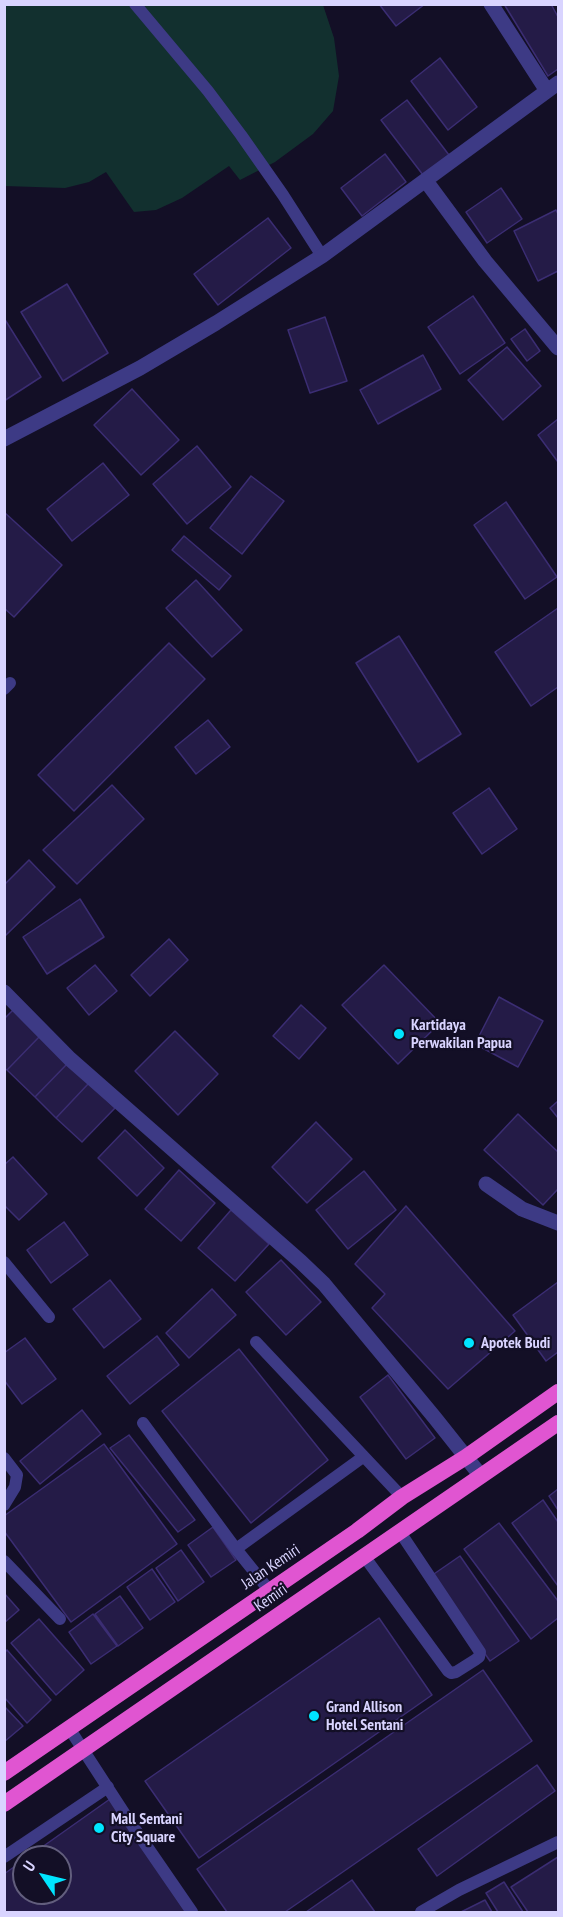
<!DOCTYPE html>
<html>
<head>
<meta charset="utf-8">
<style>
	body { margin:0 }
	#map { position:relative; width:563px; height:1917px; overflow:hidden; background:#130f26; font-family:"PT Sans Narrow",sans-serif }
	canvas { display:block }
	.frame { position:absolute; inset:0; border:6px solid #d9d4ff; pointer-events:none }
	.north { position:absolute; left:12px; top:1845px; width:60px; height:60px; box-sizing:border-box; background:#130f26; border:2px solid #625e7d; border-radius:50%; rotate:305deg; font-size:16px; font-weight:700; line-height:24px; text-align:center; color:#d9d4ff }
	.north::after { content:''; display:block; margin:auto; width:21px; height:27px; background:#00e5ff; clip-path:polygon(50% 0,100% 100%,50% 72%,0 100%) }
</style>
</head>
<body>
<div id="map">
<canvas width="563" height="1917"></canvas>
<div class="frame"></div>
<div class="north">U</div>
</div>
<script>
const g = document.querySelector('canvas').getContext('2d');
g.lineJoin = 'round';
function fill(path, color) { g.fillStyle = color; g.fill(path, 'evenodd'); }
const shape = rows => new Path2D(rows.map(r => 'M' + r).join(''));
function stroke(path, color, width, dash) { g.strokeStyle = color; g.lineWidth = width; g.lineCap = dash ? 'butt' : 'round'; g.setLineDash(dash || []); g.stroke(path); }
function drawText(font, color, halo, rows, align = 'center') {
  g.font = font + ' "PT Sans Narrow",sans-serif'; g.lineWidth = 4.5; g.setLineDash([]); g.textBaseline = 'middle'; g.strokeStyle = halo; g.fillStyle = color; for (const [text, x, y, turn = 0] of rows) {
    g.save(); g.translate(x, y); g.rotate((+turn || 0) * Math.PI / 180); g.textAlign = isNaN(turn) ? turn : align; if (halo) g.strokeText(text, 0, 0); g.fillText(text, 0, 0); g.restore();
  }
}
fill(shape([
	[4,5,323,5,334,38,339,76,333,111,313,134,275,162,240,180,229,166,182,198,156,210,134,212,106,172,89,182,65,188,5,186]
]), '#12302f');
const building = shape([
	[379,4,425,4,396,26,379,4],
	[504,4,551,4,558,17,558,69,548,76,504,4],
	[440,58,477,107,448,130,411,81,440,58],
	[407,100,449,155,423,175,381,120,407,100],
	[385,154,406,182,362,216,341,188,385,154],
	[501,188,522,219,487,243,466,212,501,188],
	[556,210,558,214,558,271,538,281,514,231,556,210],
	[268,218,291,248,218,305,194,274,268,218],
	[67,284,108,353,63,381,21,312,67,284],
	[473,296,505,343,460,374,428,327,473,296],
	[325,317,347,381,310,393,288,330,325,317],
	[4,318,41,377,4,401,4,318],
	[525,329,540,351,527,361,511,339,525,329],
	[507,347,541,386,503,420,468,380,507,347],
	[423,355,441,389,378,424,360,390,423,355],
	[132,389,179,440,141,475,94,425,132,389],
	[558,419,558,462,538,435,558,419],
	[197,446,231,487,187,524,153,484,197,446],
	[103,463,129,495,72,541,47,509,103,463],
	[251,476,284,501,242,554,210,528,251,476],
	[506,502,557,577,525,599,474,525,506,502],
	[4,512,62,565,14,617,4,608,4,512],
	[184,536,231,576,219,590,172,550,184,536],
	[196,580,242,630,212,657,166,608,196,580],
	[558,608,558,687,531,706,495,652,558,608],
	[399,636,461,734,418,762,356,663,399,636],
	[169,643,205,679,74,811,38,775,169,643],
	[208,720,230,747,196,774,175,747,208,720],
	[112,785,144,819,77,884,43,850,112,785],
	[489,788,517,829,482,854,453,813,489,788],
	[29,860,55,887,4,937,4,885,29,860],
	[80,899,104,937,47,974,23,937,80,899],
	[169,939,188,960,150,996,131,975,169,939],
	[95,965,117,991,89,1015,67,988,95,965],
	[384,965,440,1023,398,1064,342,1005,384,965],
	[499,997,543,1021,518,1067,475,1044,499,997],
	[301,1005,326,1028,299,1059,273,1036,301,1005],
	[13,1010,40,1036,7,1070,4,1068,4,1019,13,1010],
	[175,1031,218,1074,178,1115,135,1071,175,1031],
	[40,1036,68,1063,35,1097,7,1070,40,1036],
	[68,1063,89,1083,56,1118,35,1097,68,1063],
	[89,1083,115,1108,82,1142,56,1118,89,1083],
	[558,1101,558,1118,550,1108,558,1101],
	[518,1114,558,1152,558,1189,543,1205,484,1150,518,1114],
	[316,1122,352,1159,307,1203,272,1167,316,1122],
	[125,1130,164,1168,137,1196,98,1158,125,1130],
	[13,1157,47,1194,19,1220,4,1205,4,1165,13,1157],
	[179,1170,215,1203,181,1241,145,1209,179,1170],
	[364,1171,396,1210,348,1249,316,1210,364,1171],
	[406,1206,515,1331,448,1389,372,1308,385,1294,355,1264,406,1206],
	[231,1210,269,1244,235,1281,198,1248,231,1210],
	[64,1222,88,1255,51,1283,27,1250,64,1222],
	[281,1260,321,1302,286,1335,246,1292,281,1260],
	[110,1280,141,1319,104,1348,73,1309,110,1280],
	[558,1282,558,1352,546,1361,513,1315,558,1282],
	[212,1289,236,1315,189,1358,166,1333,212,1289],
	[157,1336,179,1365,130,1404,107,1376,157,1336],
	[25,1338,56,1379,22,1404,4,1380,4,1353,25,1338],
	[239,1349,328,1460,251,1523,162,1411,239,1349],
	[388,1375,435,1438,406,1459,360,1397,388,1375],
	[82,1410,101,1434,40,1484,20,1461,82,1410],
	[129,1435,195,1520,178,1532,110,1448,129,1435],
	[104,1444,177,1544,71,1622,4,1531,4,1516,104,1444],
	[558,1489,558,1510,549,1496,558,1489],
	[543,1500,558,1522,558,1586,512,1523,543,1500],
	[499,1523,558,1601,558,1618,531,1639,464,1549,499,1523],
	[213,1527,236,1560,211,1577,188,1545,213,1527],
	[181,1550,204,1582,178,1601,156,1568,181,1550],
	[460,1556,519,1641,490,1661,431,1576,460,1556],
	[152,1569,175,1602,150,1620,127,1587,152,1569],
	[4,1593,19,1610,4,1623,4,1593],
	[120,1596,143,1628,118,1646,95,1614,120,1596],
	[93,1614,117,1646,91,1664,69,1632,93,1614],
	[379,1618,432,1695,199,1858,145,1781,379,1618],
	[39,1619,84,1670,56,1695,11,1643,39,1619],
	[7,1650,51,1700,27,1723,4,1697,4,1653,7,1650],
	[483,1670,532,1741,285,1912,227,1912,197,1869,483,1670],
	[4,1706,23,1726,4,1742,4,1706],
	[537,1765,555,1791,437,1876,418,1849,537,1765],
	[110,1799,186,1912,4,1912,4,1874,24,1860,24,1893,60,1893,60,1857,28,1857,110,1799],
	[558,1857,558,1912,528,1912,511,1887,558,1857],
	[352,1880,375,1912,306,1912,352,1880],
	[504,1882,523,1912,498,1912,486,1893,504,1882],
	[485,1900,492,1912,461,1912,485,1900]
]);
fill(building, '#241b47');
stroke(building, '#3b2d73', 1.5);
stroke(shape([
	[135,4,208,91,241,135,283,195,322,256],
	[4,689,10,683],
	[4,1262,49,1317],
	[256,1342,402,1497],
	[143,1423,236,1549,269,1590],
	[4,1458,17,1475,15,1487,4,1505],
	[236,1549,363,1457],
	[364,1556,448,1671,451,1673,456,1672,475,1660,479,1657,480,1652,400,1532],
	[4,1561,60,1619],
	[69,1728,128,1819,192,1912],
	[4,1857,108,1787],
	[421,1912,459,1890,558,1842]
]), '#3d3a85', 12);
stroke(shape([
	[491,4,547,91],
	[426,181,485,261,558,348],
	[4,439,140,368,216,323,322,256,558,83],
	[4,992,70,1059,301,1262,324,1284,435,1418,481,1476],
	[486,1184,522,1209,558,1223]
]), '#3d3a85', 15);
stroke(shape([
	[4,1773,357,1531,402,1497,466,1457,558,1392],
	[4,1804,558,1423]
]), '#e055d1', 16);
for (const [x, y, r, color] of [
	[399,1034,6,"#00e5ff"],
	[469,1343,6,"#00e5ff"],
	[314,1716,6,"#00e5ff"],
	[99,1828,6,"#00e5ff"]
]) { const dot = new Path2D(); dot.arc(x, y, r, 0, 2 * Math.PI); g.fillStyle = color; g.fill(dot); stroke(dot, '#130f26', 2); }
drawText('bold 16px', '#d9d4ff', '#130f26', [
	["Kartidaya",411,1025],
	["Perwakilan Papua",411,1043],
	["Apotek Budi",481,1343],
	["Grand Allison",326,1707],
	["Hotel Sentani",326,1725],
	["Mall Sentani",111,1819],
	["City Square",111,1837]
], 'left');
drawText('16px', '#d9d4ff', '#130f26', [
	["Jalan Kemiri",271,1567,-34],
	["Kemiri",271,1598,-35]
]);
</script>
</body>
</html>
